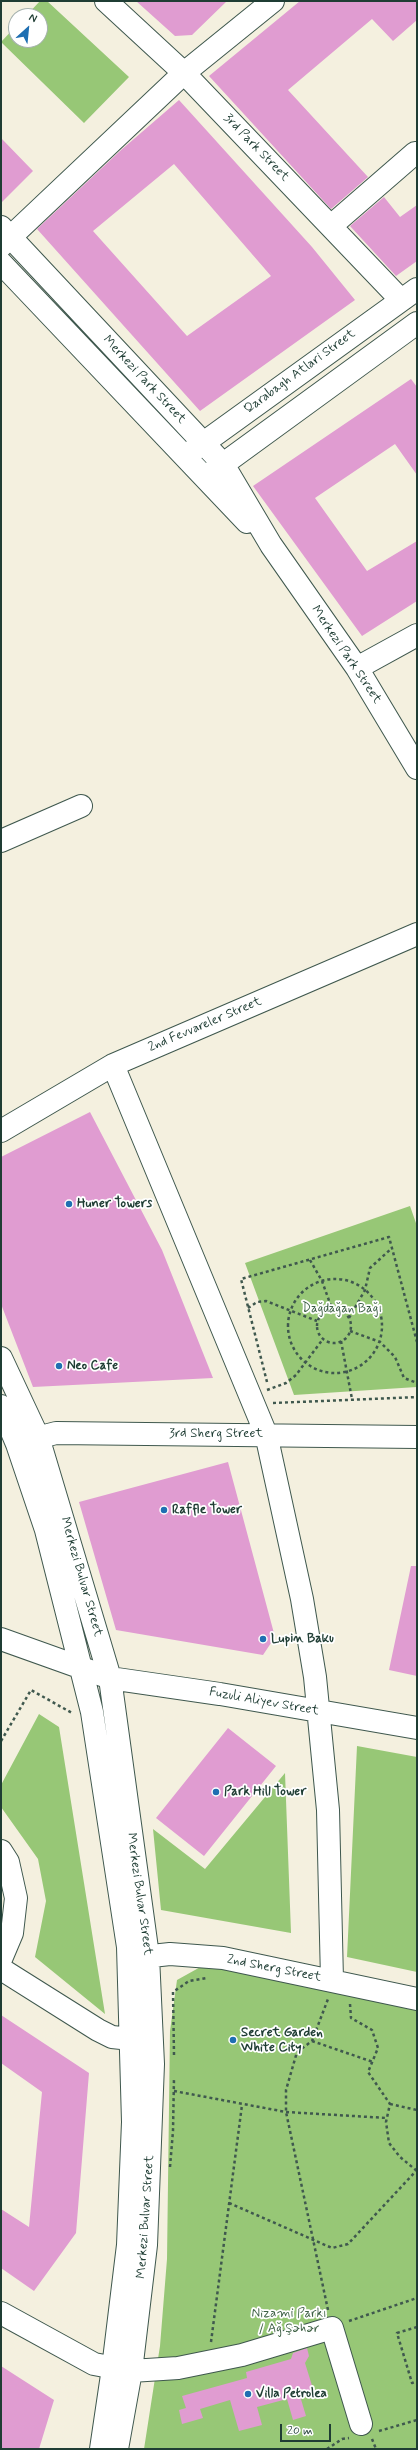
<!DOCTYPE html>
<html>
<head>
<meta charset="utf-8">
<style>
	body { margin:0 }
	#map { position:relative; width:418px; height:2450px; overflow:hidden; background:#f4f0df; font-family:Mynerve,sans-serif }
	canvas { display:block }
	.frame { position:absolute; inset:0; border:2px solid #1f3d34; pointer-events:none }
	.north { position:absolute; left:8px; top:8px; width:40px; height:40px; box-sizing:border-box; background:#fff; border:1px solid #a5b1ae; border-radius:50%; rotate:27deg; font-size:11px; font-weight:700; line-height:16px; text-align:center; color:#1f3d34 }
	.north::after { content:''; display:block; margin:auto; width:14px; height:18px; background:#1f6fb2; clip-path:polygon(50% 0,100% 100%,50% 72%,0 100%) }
	.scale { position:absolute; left:280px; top:2424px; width:51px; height:18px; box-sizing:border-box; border:2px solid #1f3d34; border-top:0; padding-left:5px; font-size:12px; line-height:14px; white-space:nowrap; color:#1f3d34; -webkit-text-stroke:3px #fff; paint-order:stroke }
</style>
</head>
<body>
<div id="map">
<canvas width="418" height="2450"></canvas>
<div class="frame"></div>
<div class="north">N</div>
<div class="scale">20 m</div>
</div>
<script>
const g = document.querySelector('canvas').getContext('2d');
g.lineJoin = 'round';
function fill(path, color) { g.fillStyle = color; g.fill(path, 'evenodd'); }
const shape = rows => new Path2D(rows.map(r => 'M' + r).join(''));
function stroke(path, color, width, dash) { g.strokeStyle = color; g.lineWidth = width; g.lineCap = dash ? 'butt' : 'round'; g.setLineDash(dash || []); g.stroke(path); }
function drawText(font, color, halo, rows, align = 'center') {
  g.font = font + ' Mynerve,sans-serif'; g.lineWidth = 3.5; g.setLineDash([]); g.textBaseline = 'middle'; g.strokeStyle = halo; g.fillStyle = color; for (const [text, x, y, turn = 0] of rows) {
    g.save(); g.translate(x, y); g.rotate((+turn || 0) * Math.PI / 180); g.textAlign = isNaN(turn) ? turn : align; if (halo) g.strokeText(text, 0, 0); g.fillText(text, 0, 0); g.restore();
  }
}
fill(shape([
	[40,1,47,1,129,77,84,123,1,42,16,26,16,40,40,40,40,16,26,16],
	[410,1206,417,1226,417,1387,294,1395,245,1263],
	[39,1714,59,1727,105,2014,35,1957,46,1901,38,1859,1,1807,1,1785],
	[357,1746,417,1757,417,1972,347,1957],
	[285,1773,291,1933,161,1910,153,1829,205,1869],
	[204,1965,417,2010,417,2449,144,2449,160,2346,167,2259,170,2031,177,1980]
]), '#97c776');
fill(shape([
	[136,1,227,1,192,35,175,36],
	[300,1,417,1,417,20,393,41,372,19,288,90,368,177,331,209,209,76],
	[179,100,312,247,355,300,200,411,37,229,120,151],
	[174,164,271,276,187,336,93,231],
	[1,138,33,171,1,203],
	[384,197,400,217,417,205,417,261,396,276,350,226],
	[411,379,417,387,417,475,395,444,315,498,367,571,417,541,417,601,362,636,253,486],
	[90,1112,162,1250,213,1378,33,1387,1,1304,1,1157],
	[228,1462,275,1637,263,1655,116,1630,79,1502],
	[411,1566,417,1566,417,1676,389,1670],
	[228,1728,276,1766,204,1856,156,1818],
	[1,2015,89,2073,76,2233,34,2291,1,2268,1,2209,29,2227,42,2092,1,2063],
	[307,2348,309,2356,305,2363,314,2392,300,2396,306,2416,293,2420,287,2399,257,2407,262,2425,239,2431,230,2400,200,2409,203,2418,182,2424,179,2410,186,2408,182,2396,247,2378,246,2372,291,2359,293,2353],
	[1,2366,54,2400,39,2449,1,2449]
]), '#e09cd1');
const minor = shape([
	[106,1,184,73,401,300],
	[331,226,415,153],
	[1,227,223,464,271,545,357,668,417,768],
	[1,246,184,73,273,1],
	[1,263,247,522],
	[191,452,417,289],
	[211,473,417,323],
	[357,668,417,635],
	[1,841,81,806],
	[113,1065,266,1434,302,1599,315,1677,328,1810,332,1980],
	[1,1131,113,1065,417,934],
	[1,1358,38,1437,110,1678,148,1956,153,2064,146,2245,131,2371,117,2449],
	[1,1406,17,1444,46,1530,92,1712,128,1947,133,2122,128,2245,113,2368,101,2449],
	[25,1441,56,1433,417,1437],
	[1,1639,110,1678,220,1694,417,1728],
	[1,1851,8,1862,16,1898,12,1933,1,1959],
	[133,1958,170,1954,223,1958,417,1999],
	[1,1969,98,2030,112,2037,131,2039],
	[1,2313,94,2364,131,2371,178,2368,242,2355,332,2328,361,2424]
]);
stroke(minor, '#3f584e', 24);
stroke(shape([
	[310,1260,322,1281,332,1309],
	'288 1326a47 47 0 1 1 94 0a47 47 0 1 1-94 0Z',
	[248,1308,257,1302,266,1301,317,1321],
	'317 1326a17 17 0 1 1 34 0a17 17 0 1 1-34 0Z',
	[349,1318,365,1290,370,1268,392,1248],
	[350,1331,380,1342,395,1357,404,1378,417,1383],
	[341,1341,352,1399],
	[267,1382,241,1279,389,1237,417,1342],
	[267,1390,286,1383,296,1375,323,1339],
	[273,1403,417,1397],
	[1,1741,31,1690,72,1713],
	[350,2004,351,2018,372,2030,378,2048,368,2072,390,2104,386,2122,389,2143,400,2157,417,2171],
	[312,2041,373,2062],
	[174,2055,173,1992,189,1981,207,1978],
	[174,2091,286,2112,387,2118],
	[390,2104,417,2110],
	[170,2167,173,2131,174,2078],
	[229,2203,332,2248,348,2244,416,2171],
	[328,2310,286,2112,286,2090,297,2052,312,2041,328,1999],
	[349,2321,417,2298],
	[417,2327,397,2333,412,2383,417,2381],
	[211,2342,242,2105],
	[379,2431,417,2420],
	[372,2439,376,2449],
	[327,2449,342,2439,349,2438]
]), '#3f584e', 2.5, [3, 3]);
stroke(minor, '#fff', 22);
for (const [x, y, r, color] of [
	[69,1204,4,"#1f6fb2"],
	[59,1366,4,"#1f6fb2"],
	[164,1510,4,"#1f6fb2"],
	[263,1639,4,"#1f6fb2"],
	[216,1792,4,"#1f6fb2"],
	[233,2040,4,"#1f6fb2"],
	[248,2394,4,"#1f6fb2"]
]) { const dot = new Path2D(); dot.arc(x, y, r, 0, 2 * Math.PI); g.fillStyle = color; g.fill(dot); stroke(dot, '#fff', 1.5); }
drawText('13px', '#1f3d34', '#fff', [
	["3rd Park Street",256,148,46],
	["Qarabagh Atlari Street",300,372,-36],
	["Merkezi Park Street",144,380,47],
	["Merkezi Park Street",346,655,56],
	["2nd Fevvareler Street",205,1025,-23],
	["3rd Sherg Street",216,1434],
	["Merkezi Bulvar Street",81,1577,74],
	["Fuzuli Aliyev Street",264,1702,10],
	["Merkezi Bulvar Street",139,1894,82],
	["2nd Sherg Street",274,1969,11],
	["Merkezi Bulvar Street",146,2217,-86]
]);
drawText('bold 13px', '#1f3d34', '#fff', [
	["Huner Towers",77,1204],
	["Neo Cafe",67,1366],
	["Raffle Tower",172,1510],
	["Lupin Baku",271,1639],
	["Park Hill Tower",224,1792],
	["Secret Garden",241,2033],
	["White City",241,2048],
	["Villa Petrolea",256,2394]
], 'left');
drawText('13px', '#3d6044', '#fff', [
	["Dağdağan Bağı",342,1309],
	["Nizami Parkı",289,2314],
	["/ Ağ Şəhər",289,2329]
]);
</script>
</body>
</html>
